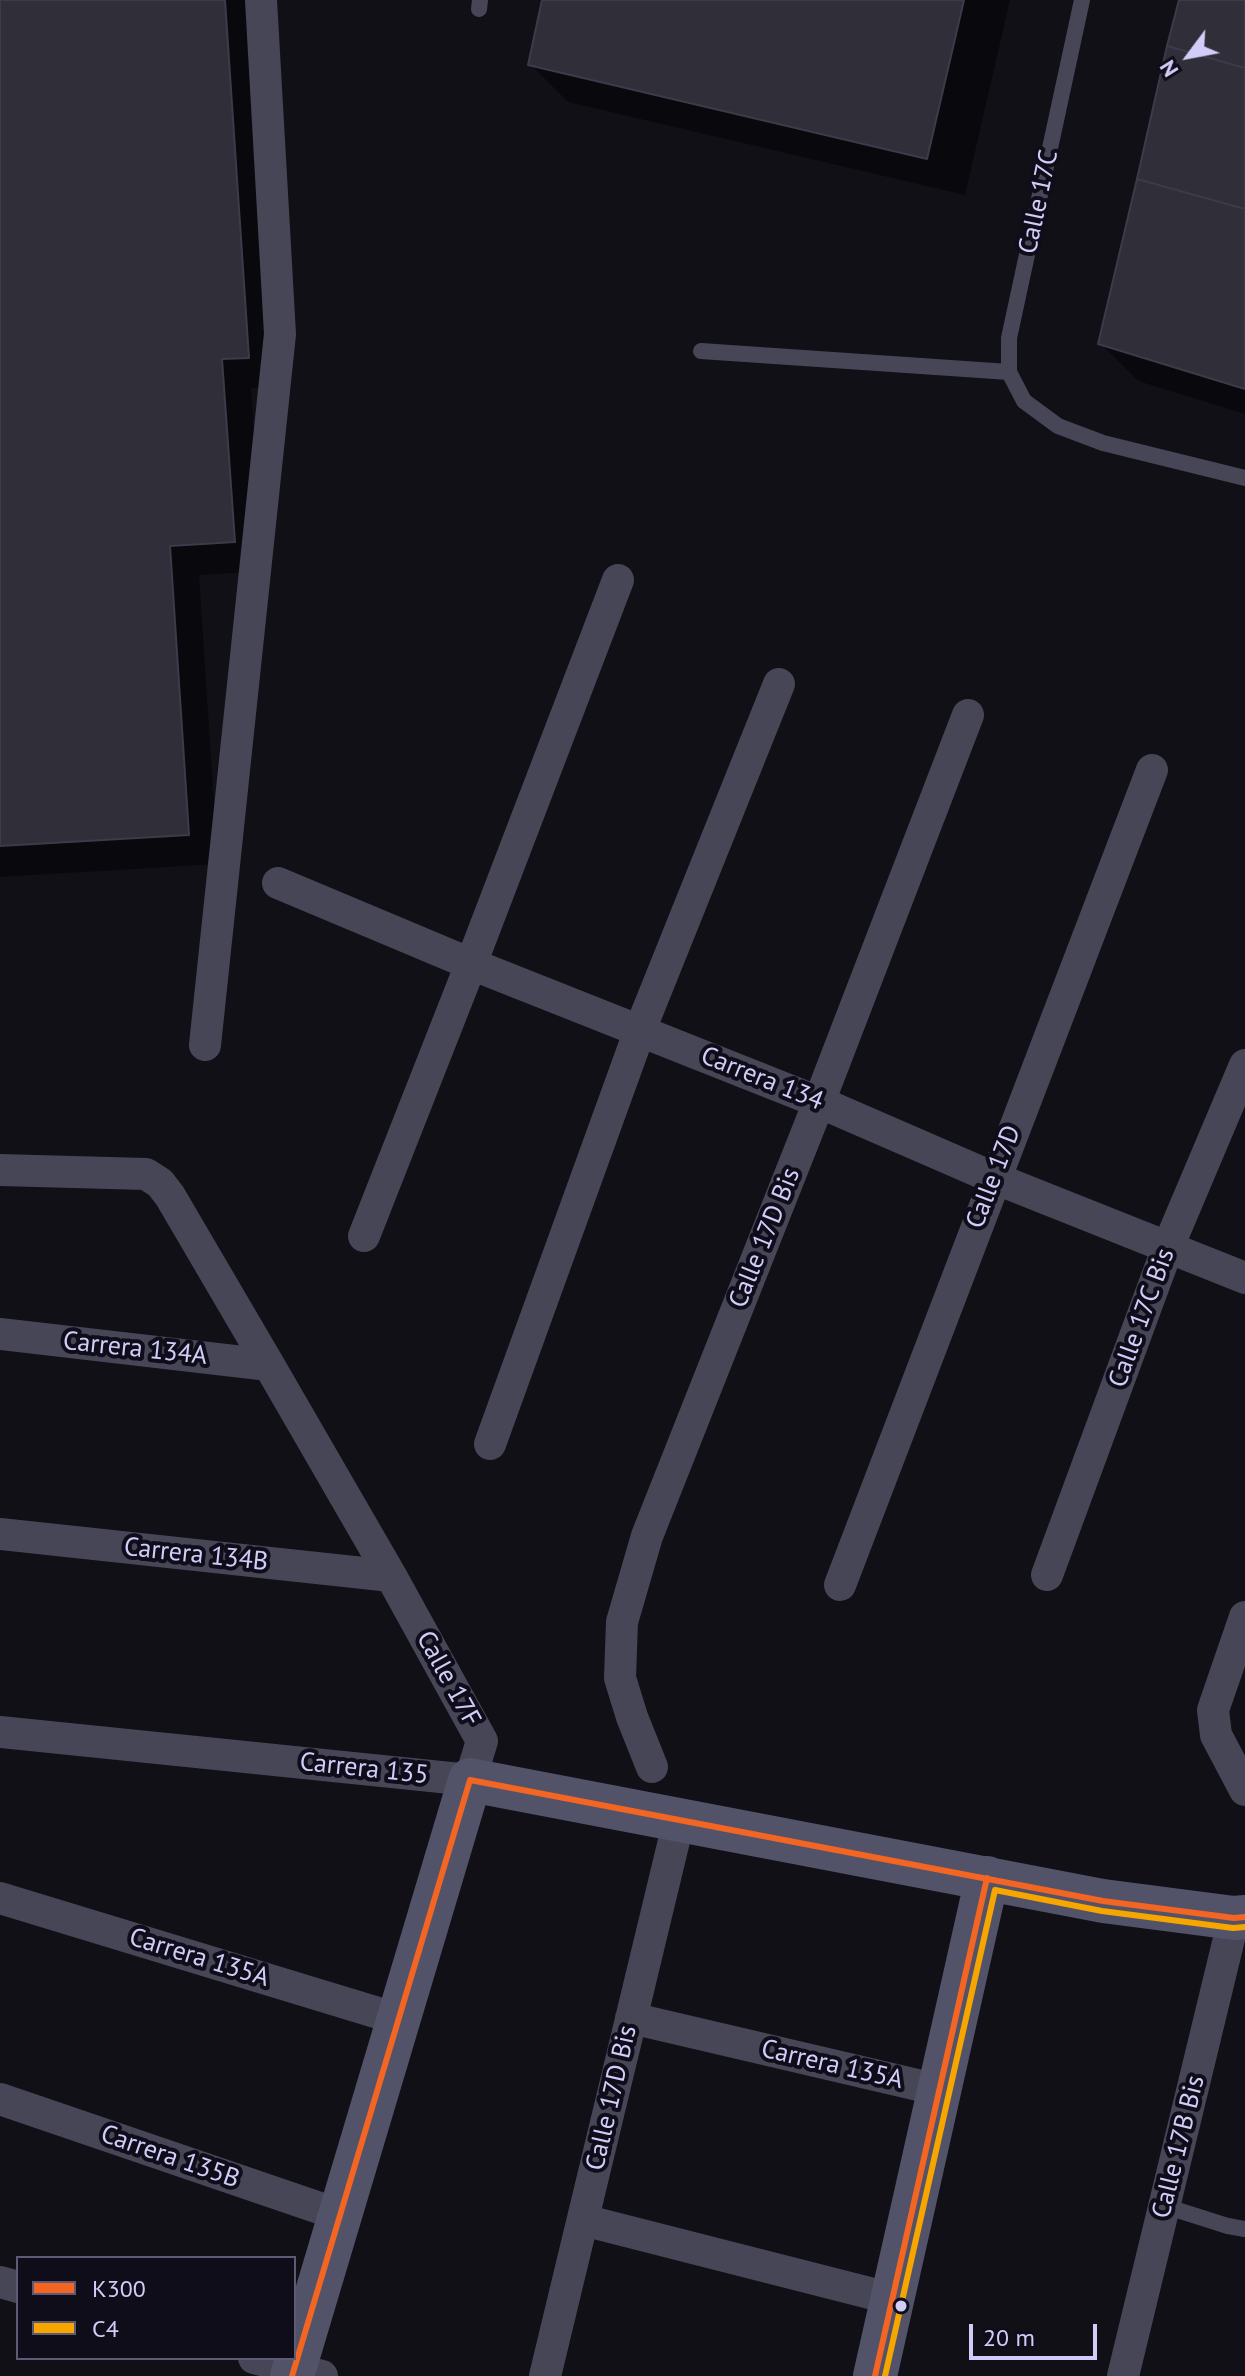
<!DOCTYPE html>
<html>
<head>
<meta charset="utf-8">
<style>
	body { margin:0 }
	#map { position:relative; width:1245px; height:2376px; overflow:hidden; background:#111017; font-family:"PT Sans",sans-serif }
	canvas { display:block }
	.legend { position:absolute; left:16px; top:2256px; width:280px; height:104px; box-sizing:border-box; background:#0f0d1a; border:2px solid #5d5a73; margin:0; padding:10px 14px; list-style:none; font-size:24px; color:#d1cdf8 }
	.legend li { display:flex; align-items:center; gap:16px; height:40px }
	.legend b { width:40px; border:2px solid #5d5a73 }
	.north { position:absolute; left:1149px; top:16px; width:80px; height:80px; -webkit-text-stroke:6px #0f0d1a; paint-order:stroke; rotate:238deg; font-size:22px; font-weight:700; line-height:32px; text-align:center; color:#d1cdf8 }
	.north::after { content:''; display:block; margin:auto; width:28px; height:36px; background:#d1cdf8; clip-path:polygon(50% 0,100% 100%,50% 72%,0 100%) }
	.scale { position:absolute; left:969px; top:2324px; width:128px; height:36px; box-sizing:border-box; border:4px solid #d1cdf8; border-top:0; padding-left:10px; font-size:24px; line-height:28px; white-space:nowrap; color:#d1cdf8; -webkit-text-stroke:6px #0f0d1a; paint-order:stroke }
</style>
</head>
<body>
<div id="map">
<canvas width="1245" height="2376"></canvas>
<ul class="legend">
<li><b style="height:10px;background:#f26522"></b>K300</li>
<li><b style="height:10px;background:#f7a600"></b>C4</li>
</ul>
<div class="north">N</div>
<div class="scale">20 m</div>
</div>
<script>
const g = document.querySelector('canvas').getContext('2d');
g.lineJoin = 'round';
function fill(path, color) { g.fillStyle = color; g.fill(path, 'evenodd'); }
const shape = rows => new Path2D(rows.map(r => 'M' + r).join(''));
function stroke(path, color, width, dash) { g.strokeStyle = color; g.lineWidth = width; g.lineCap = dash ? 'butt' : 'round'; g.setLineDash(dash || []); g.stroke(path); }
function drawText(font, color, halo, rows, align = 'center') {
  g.font = font + ' "PT Sans",sans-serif'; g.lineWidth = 8; g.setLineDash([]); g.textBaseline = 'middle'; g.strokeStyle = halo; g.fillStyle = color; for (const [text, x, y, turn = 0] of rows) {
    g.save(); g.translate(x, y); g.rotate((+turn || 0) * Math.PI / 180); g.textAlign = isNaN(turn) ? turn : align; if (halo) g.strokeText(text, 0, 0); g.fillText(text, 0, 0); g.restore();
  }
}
fill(shape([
	[0,0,252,0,278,387,251,388,264,571,199,575,218,864,0,877],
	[544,0,1010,0,965,195,568,102,530,64],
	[1181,0,1245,0,1245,414,1138,381,1100,343]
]), '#0007');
const building = shape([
	[0,0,225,0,249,358,222,359,235,542,170,546,189,835,0,846,0,0],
	[542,0,964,0,927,159,528,65,542,0],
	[1179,0,1245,0,1245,68,1167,46,1179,0],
	[1167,46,1245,68,1245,209,1137,179,1167,46],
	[1137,179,1245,209,1245,389,1098,344,1137,179]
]);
fill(building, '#2f2e39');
stroke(building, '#3d3b4a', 2);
stroke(shape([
	[1082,0,1009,338,1009,372,1024,401,1058,426,1103,443,1245,478],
	[479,9,480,0],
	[701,351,1009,372],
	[1165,2206,1228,2226,1245,2229]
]), '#464656', 16);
stroke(shape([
	[278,883,471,964,819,1102,994,1178,1245,1278],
	[205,1045,280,334,261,0],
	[0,1170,146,1174,160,1183,170,1196,269,1365,391,1576,482,1741,470,1780,0,1732],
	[364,1236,471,964,618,580],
	[0,1334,269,1365],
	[490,1444,640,1030,779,684],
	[0,1534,391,1576],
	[1047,1575,1168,1247,1245,1065],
	[840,1585,1152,770],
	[1245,1617,1213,1710,1216,1735,1245,1790],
	[652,1767,632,1717,620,1678,622,1622,647,1536,819,1102,968,715],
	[0,1898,398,2019],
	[631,2018,939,2090],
	[0,2099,340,2215],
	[583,2220,893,2299],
	[0,2282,18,2287],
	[254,2358,322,2376],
	[545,2376,679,1820],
	[1123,2376,1234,1918]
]), '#464656', 32);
stroke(shape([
	[292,2376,470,1780,1103,1901,1234,1918,1245,1917],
	[875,2376,987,1878]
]), '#525269', 44);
stroke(shape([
	[292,2376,470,1780,1103,1901,1234,1918,1245,1917],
	[875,2376,987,1878]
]), '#f26522', 6);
stroke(shape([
	[885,2376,995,1890,1102,1911,1233,1928,1245,1927]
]), '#f7a600', 6);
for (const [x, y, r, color] of [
	[901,2306,7,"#d1cdf8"]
]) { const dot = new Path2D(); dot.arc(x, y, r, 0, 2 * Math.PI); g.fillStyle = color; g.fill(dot); stroke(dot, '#0f0d1a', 3); }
drawText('26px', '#d1cdf8', '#0f0d1a', [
	["Calle 17C",1039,202,-78],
	["Carrera 134",762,1079,22],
	["Calle 17D",994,1177,-69],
	["Calle 17D Bis",765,1238,-68],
	["Calle 17C Bis",1142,1318,-70],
	["Carrera 134A",135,1349,6],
	["Carrera 134B",196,1555,6],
	["Calle 17F",448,1679,61],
	["Carrera 135",364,1769,6],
	["Carrera 135A",199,1958,17],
	["Carrera 135A",832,2065,13],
	["Calle 17D Bis",612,2098,-77],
	["Calle 17B Bis",1179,2147,-76],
	["Carrera 135B",170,2157,19]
]);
</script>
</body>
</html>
